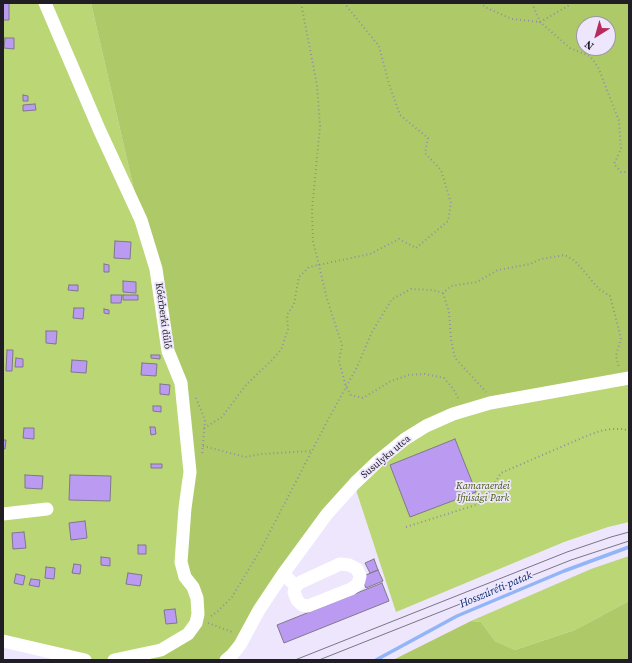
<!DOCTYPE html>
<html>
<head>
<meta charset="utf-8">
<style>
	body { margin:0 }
	#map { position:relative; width:632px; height:663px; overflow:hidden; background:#ede6fc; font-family:"Source Serif 4",serif }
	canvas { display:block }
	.frame { position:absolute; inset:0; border:4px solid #201d25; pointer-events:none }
	.north { position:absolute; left:576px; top:16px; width:40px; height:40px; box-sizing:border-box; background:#ede6fc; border:1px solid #9b96a6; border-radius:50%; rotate:217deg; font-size:11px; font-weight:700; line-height:16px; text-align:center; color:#201d25 }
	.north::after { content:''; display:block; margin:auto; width:14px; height:18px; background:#b82a5b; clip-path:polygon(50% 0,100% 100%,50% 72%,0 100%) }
</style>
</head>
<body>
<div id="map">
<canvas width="632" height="663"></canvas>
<div class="frame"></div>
<div class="north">N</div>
</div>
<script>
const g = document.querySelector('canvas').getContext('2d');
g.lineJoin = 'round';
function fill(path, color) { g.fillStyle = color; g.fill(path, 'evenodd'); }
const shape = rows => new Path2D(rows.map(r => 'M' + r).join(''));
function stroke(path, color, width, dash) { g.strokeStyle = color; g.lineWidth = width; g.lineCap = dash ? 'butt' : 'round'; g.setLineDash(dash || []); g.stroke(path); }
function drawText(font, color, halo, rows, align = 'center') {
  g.font = font + ' "Source Serif 4",serif'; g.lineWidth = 3.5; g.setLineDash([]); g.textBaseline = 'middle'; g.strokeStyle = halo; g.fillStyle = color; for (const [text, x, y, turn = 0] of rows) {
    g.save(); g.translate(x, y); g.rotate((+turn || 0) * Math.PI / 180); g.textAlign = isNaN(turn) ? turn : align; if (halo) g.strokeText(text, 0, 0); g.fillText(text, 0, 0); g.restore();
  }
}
fill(shape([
	[3,3,91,3,141,220,181,383,197,598,188,634,114,660,85,660,3,641],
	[629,382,629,522,608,527,564,542,396,612,356,490,408,442,428,431,482,409],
	[629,556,629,601,575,630,515,650,495,641,481,622,471,621,591,569]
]), '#bad675');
fill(shape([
	[91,3,629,3,629,382,482,409,455,419,408,442,356,490,331,517,231,648,219,660,115,660,188,634,198,614,185,577,185,508,181,383,141,220],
	[584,24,608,24,608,48,584,48],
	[629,601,629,660,393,660,471,621,481,622,495,641,515,650,575,630]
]), '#aeca68');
stroke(shape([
	[376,660,457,616,564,571,629,547]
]), '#91b5f7', 3.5);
const building = shape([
	[3,3,9,3,9,20,3,20,3,24,3,3],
	[5,38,14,38,14,49,4,48,5,38],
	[23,95,28,96,28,101,23,101,23,95],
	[35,104,36,110,23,111,23,105,35,104],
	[115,241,131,242,130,259,114,258,115,241],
	[104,264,109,265,109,272,104,272,104,264],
	[123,281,136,282,136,293,123,292,123,281],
	[69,285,78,285,78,291,68,290,69,285],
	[111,295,122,295,121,303,111,303,111,295],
	[123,295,138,295,138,300,123,300,123,295],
	[74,308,84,308,83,319,73,318,74,308],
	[104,309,109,310,109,314,104,313,104,309],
	[46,331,57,331,56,344,46,343,46,331],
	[7,350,13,350,12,371,6,371,7,350],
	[151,355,160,355,160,359,151,358,151,355],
	[16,358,23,359,23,367,15,367,16,358],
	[72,360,87,361,86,373,71,372,72,360],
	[142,363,157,364,156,376,141,375,142,363],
	[160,384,170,385,169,395,160,394,160,384],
	[153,406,161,406,161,412,153,411,153,406],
	[150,427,155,427,156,434,151,435,150,427],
	[24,428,34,428,34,439,23,438,24,428],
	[455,439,476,492,410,517,390,465,455,439],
	[3,440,6,440,5,449,3,449,3,440],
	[151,464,162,464,162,468,151,468,151,464],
	[25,475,43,476,42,489,25,488,25,475],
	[70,475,111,476,110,501,69,500,70,475],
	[85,521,87,538,71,540,69,523,85,521],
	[24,532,26,548,13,549,12,533,24,532],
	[138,545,146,545,146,554,138,554,138,545],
	[101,557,110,558,110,566,101,565,101,557],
	[374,559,378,570,370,573,365,563,374,559],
	[74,564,81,565,80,574,72,573,74,564],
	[46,567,55,568,54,579,45,578,46,567],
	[378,570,383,581,366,588,361,577,378,570],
	[128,573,142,575,140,586,126,584,128,573],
	[16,574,25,576,23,585,14,583,16,574],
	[31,579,40,580,39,587,29,585,31,579],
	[382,583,389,601,284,643,277,625,382,583],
	[175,609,177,623,166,624,164,610,175,609]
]);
fill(building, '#bb9af2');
stroke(building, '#7f788c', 1);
stroke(shape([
	[301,3,317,85,320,126,312,210,313,241,327,299,342,345,339,361,346,387,351,395,363,398,391,381,409,375,425,374,444,378,454,390,459,400],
	[480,3,487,8,512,19,540,22,568,6,570,3],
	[532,3,540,22,570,48,590,56,598,67,619,121,621,149,614,164,621,172,629,172],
	[443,293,449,312,451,339,455,358,486,392],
	[196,398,205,420,202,456],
	[204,428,222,417,246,385,272,360,281,350,288,329,287,315,294,304,299,277,309,267,370,254,399,239,416,248,448,221,451,203,441,170,425,153,428,138,400,115,389,84,379,46,344,3],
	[203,446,245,457,261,454,312,451],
	[406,527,482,503,501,473,584,437,600,431,611,429,623,429,629,431],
	[211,616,218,611,232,597,261,549,330,416,357,367,372,332,392,299,411,289,433,290,443,293,451,286,477,282,498,270,530,264,541,259,565,255,575,261,599,289,610,296,621,338,616,356,619,368],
	[208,623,232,632]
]), '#948f9f', 2, [1, 3]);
stroke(shape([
	[45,3,99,129,141,220,156,269,168,351,181,383,190,472,185,508,181,562,185,577,193,587,197,598,198,614,196,623,188,634,161,650,114,660],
	[3,514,47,509],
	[283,574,296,586,294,592,297,600,302,605,308,606,351,589,358,584,360,576,357,569,349,565,340,564,301,582,296,586],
	[3,641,85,660],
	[226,660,232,655,240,645,259,610,283,574,327,514,355,483,378,461,405,439,426,426,453,414,490,403,629,378]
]), '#fff', 13);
stroke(shape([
	[295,660,567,552,611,537,629,532],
	[319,660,571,560,629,541]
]), '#7a7583', 1);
drawText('10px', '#201d25', '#ede6fc', [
	["Kőérberki dűlő",163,316,82],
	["Susulyka utca",386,457,-40]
]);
drawText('italic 10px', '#475812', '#ede6fc', [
	["Kamaraerdei",483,486],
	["Ifjúsági Park",483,498]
]);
drawText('italic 11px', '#082c71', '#ede6fc', [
	["Hosszúréti-patak",496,590,-23]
]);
</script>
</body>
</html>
